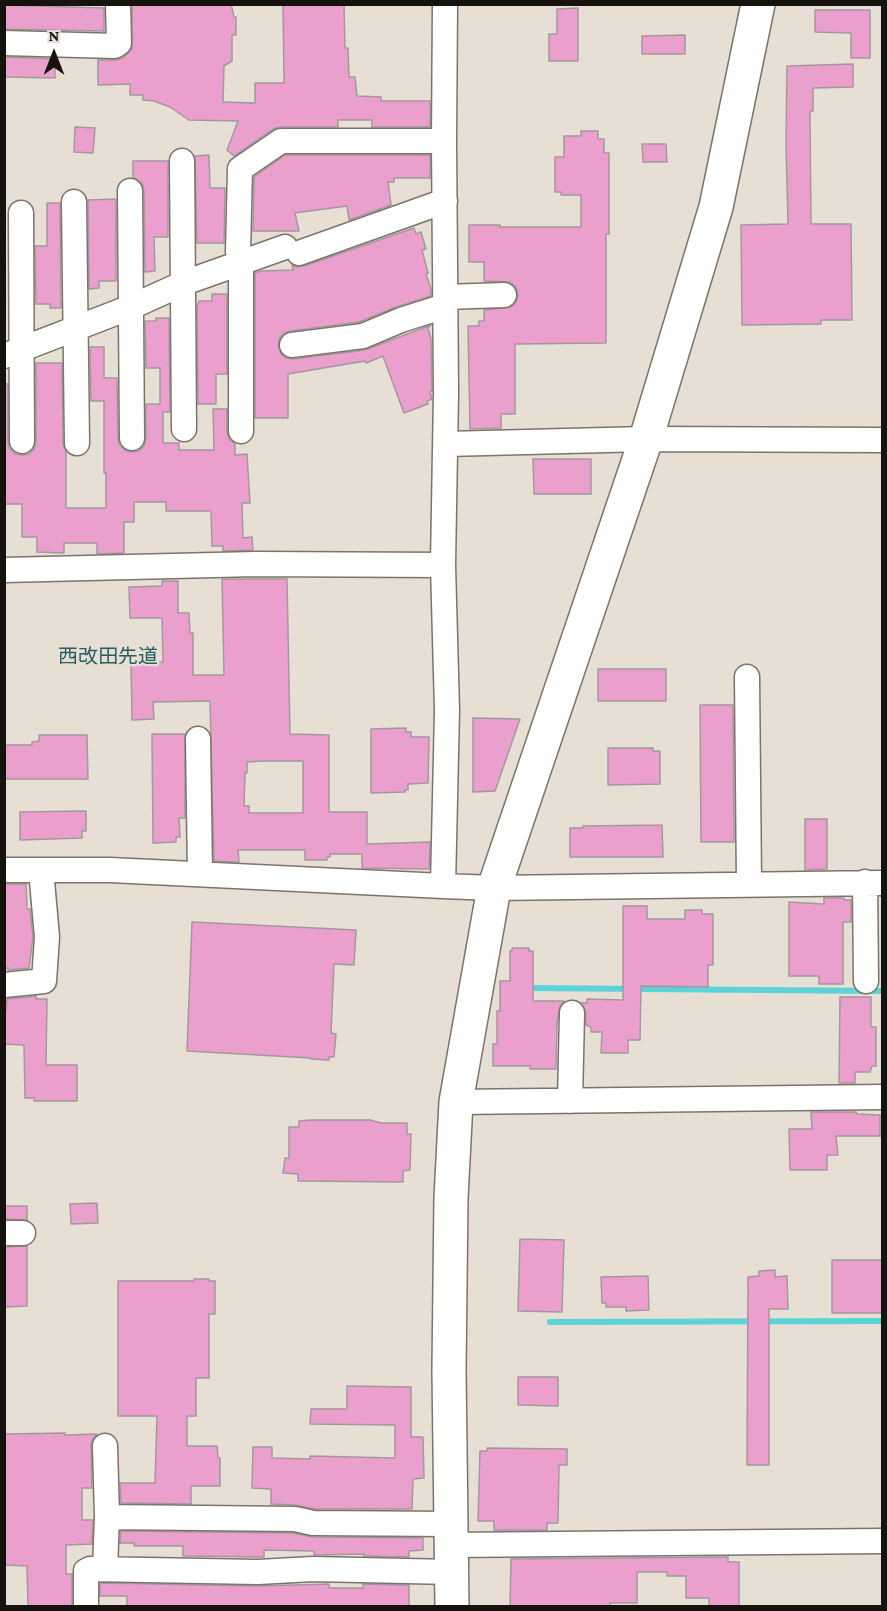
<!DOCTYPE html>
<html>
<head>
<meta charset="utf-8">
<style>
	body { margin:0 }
	#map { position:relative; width:887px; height:1611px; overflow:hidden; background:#e7ded4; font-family:"Crimson Pro",serif }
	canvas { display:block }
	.frame { position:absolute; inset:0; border:6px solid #16130f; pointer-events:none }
	.north { position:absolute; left:24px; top:24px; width:60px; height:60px; -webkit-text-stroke:4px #e7ded4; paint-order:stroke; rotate:0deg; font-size:16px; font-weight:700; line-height:24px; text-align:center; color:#16130f }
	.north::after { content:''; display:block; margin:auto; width:21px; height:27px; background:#16130f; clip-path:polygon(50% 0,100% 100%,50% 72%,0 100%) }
</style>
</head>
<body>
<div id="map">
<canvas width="887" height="1611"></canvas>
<div class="frame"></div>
<div class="north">N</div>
</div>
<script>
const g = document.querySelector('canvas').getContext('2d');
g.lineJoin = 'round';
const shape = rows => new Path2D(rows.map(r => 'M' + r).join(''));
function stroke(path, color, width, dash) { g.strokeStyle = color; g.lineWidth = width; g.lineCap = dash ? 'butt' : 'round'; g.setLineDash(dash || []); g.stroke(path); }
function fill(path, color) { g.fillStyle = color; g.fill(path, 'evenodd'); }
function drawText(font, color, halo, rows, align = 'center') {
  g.font = font + ' "Crimson Pro","Noto Sans JP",serif'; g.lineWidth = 4.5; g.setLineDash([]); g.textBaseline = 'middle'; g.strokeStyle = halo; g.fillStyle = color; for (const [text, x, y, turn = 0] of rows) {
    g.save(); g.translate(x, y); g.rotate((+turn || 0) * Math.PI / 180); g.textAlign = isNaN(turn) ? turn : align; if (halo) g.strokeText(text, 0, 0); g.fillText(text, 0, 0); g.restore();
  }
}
stroke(shape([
	[526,988,882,991],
	[550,1322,882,1321]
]), '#5cd4d7', 6);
const building = shape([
	[132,4,231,4,234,17,236,17,236,35,232,35,232,61,224,66,223,102,255,103,255,83,284,83,283,4,344,4,345,48,348,48,349,77,355,77,357,96,381,97,381,101,430,101,430,127,372,127,372,120,338,120,338,127,281,127,273,129,234,156,227,150,238,121,189,120,170,107,154,101,143,100,143,95,130,95,130,84,98,85,98,60,115,60,123,58,132,49,132,4],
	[4,5,104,8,104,31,4,29,4,5],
	[578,8,578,61,549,61,549,34,557,34,557,9,578,8],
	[815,10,870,10,870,58,851,58,851,33,815,32,815,10],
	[685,35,685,54,642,54,642,36,685,35],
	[4,57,55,59,55,78,4,77,4,57],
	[853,64,853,87,813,88,813,111,810,112,811,224,851,224,852,320,821,320,821,324,742,325,741,225,788,224,786,143,787,66,853,64],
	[75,127,95,128,93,153,74,152,75,127],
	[581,131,598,131,598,139,604,139,604,153,609,153,609,234,606,234,606,343,515,344,515,414,501,414,501,428,470,429,468,326,479,326,479,321,484,321,484,310,511,307,516,302,518,295,516,287,510,282,484,281,484,262,469,262,469,225,500,225,500,227,581,227,581,195,561,195,561,192,555,192,555,157,564,157,564,136,581,136,581,131],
	[642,144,666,144,667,162,643,162,642,144],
	[209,155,210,188,225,188,224,243,197,243,195,156,209,155],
	[285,155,430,155,430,178,394,178,394,182,388,182,391,205,349,220,347,206,295,213,299,231,253,231,254,177,285,155],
	[133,161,168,161,168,237,154,237,155,271,145,272,144,191,142,183,133,177,133,161],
	[116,199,116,281,99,281,99,288,89,289,88,200,116,199],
	[47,203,60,203,61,308,50,308,50,304,36,304,35,246,47,246,47,203],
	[414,228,416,234,421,232,426,249,422,250,428,273,426,274,431,289,431,296,396,307,359,322,290,331,283,334,279,339,278,346,281,354,286,358,293,359,365,350,431,325,428,328,431,339,432,391,430,392,432,399,427,401,428,404,404,413,383,356,366,363,365,361,288,374,288,418,255,418,255,273,261,271,293,270,292,265,297,267,304,266,414,228],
	[212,294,227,294,227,374,216,374,216,404,198,404,197,306,199,301,212,301,212,294],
	[156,318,169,318,170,412,163,412,163,443,179,443,179,450,214,450,213,409,227,409,227,432,229,439,235,444,235,455,247,454,250,503,242,503,243,538,252,537,253,550,223,551,223,546,212,546,211,511,166,511,166,502,134,502,134,522,124,522,124,553,97,554,97,543,64,543,64,553,37,552,37,537,22,537,22,504,4,504,4,384,8,384,8,441,9,448,15,454,23,455,29,454,34,449,36,441,36,363,62,363,63,443,66,452,66,508,106,508,106,473,104,473,104,401,91,401,90,347,104,347,104,378,117,378,118,438,119,445,126,451,133,452,139,451,144,446,146,438,146,404,160,404,160,368,146,368,145,321,156,321,156,318],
	[533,459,591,459,591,494,534,494,533,459],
	[222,579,287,579,290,734,329,735,329,812,367,812,367,844,430,842,429,869,362,868,362,854,330,854,330,857,327,857,327,860,305,860,305,850,238,850,239,862,214,861,210,701,153,702,154,719,132,720,131,662,163,662,162,618,130,618,129,587,162,586,162,581,178,581,178,613,189,613,190,633,193,633,193,675,224,675,222,579],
	[262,761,303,761,303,813,249,813,249,806,244,806,245,773,247,773,247,762,262,761],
	[598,669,666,669,666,701,598,701,598,669],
	[700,705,733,705,734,842,701,842,700,705],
	[473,718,520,719,495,791,473,792,473,718],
	[406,728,406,732,411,732,411,737,429,737,428,783,408,784,408,790,405,790,405,792,371,793,371,729,406,728],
	[152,734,185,734,185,818,179,818,180,837,176,837,176,842,153,843,152,734],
	[39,735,87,735,88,779,4,779,4,745,32,745,32,742,39,741,39,735],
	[608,748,653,748,653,751,660,751,660,784,608,785,608,748],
	[86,811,86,831,82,831,82,838,20,840,20,812,86,811],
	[805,819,827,819,827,869,805,870,805,819],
	[662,825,663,857,570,857,570,828,583,828,583,826,662,825],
	[4,884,26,884,27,909,30,909,33,937,29,968,8,970,8,968,4,968,4,884],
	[824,898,844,898,844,900,851,900,851,922,843,922,843,984,819,984,819,976,789,976,789,902,824,904,824,898],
	[623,906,647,906,647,919,685,919,685,910,702,910,702,914,713,914,713,965,708,965,708,987,641,986,640,1040,628,1040,628,1053,601,1053,602,1032,591,1032,591,1027,586,1025,586,1013,581,1003,587,1003,587,999,623,1000,623,906],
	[192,922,356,930,354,965,334,964,331,1033,336,1034,334,1057,329,1057,329,1060,311,1059,311,1058,187,1051,192,922],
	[512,948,529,948,529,951,533,951,533,1001,564,1001,560,1006,557,1023,556,1069,530,1069,530,1066,493,1066,493,1044,497,1044,497,1011,500,1011,500,981,510,981,510,951,512,951,512,948],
	[36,996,36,999,47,999,46,1065,77,1065,77,1101,34,1101,34,1098,25,1098,24,1045,4,1044,4,1010,6,1010,7,999,36,996],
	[840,997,871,997,871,1027,876,1027,876,1066,872,1066,870,1072,855,1072,855,1083,839,1083,840,997],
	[811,1112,856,1112,857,1114,880,1115,880,1136,836,1136,838,1155,827,1155,827,1170,790,1170,789,1129,812,1129,811,1112],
	[312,1120,370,1120,381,1123,407,1123,407,1134,411,1134,410,1170,403,1171,403,1182,298,1181,298,1174,283,1173,285,1158,289,1158,289,1127,299,1127,299,1121,312,1120],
	[97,1203,98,1223,71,1224,70,1204,97,1203],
	[4,1206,27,1206,27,1220,4,1219,4,1206],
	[520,1239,564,1240,562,1312,518,1311,520,1239],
	[27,1246,27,1306,7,1307,4,1306,4,1247,27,1246],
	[832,1260,882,1260,882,1313,832,1313,832,1260],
	[775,1270,775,1277,787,1276,788,1309,769,1309,769,1465,747,1465,748,1277,759,1276,759,1271,775,1270],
	[648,1276,649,1310,626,1311,626,1307,606,1307,606,1303,602,1303,601,1277,648,1276],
	[194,1279,209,1279,209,1281,215,1281,215,1314,209,1314,209,1378,196,1378,196,1416,187,1416,187,1446,217,1446,218,1458,220,1458,220,1486,191,1486,191,1504,121,1503,120,1483,155,1483,157,1416,118,1416,118,1281,194,1281,194,1279],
	[518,1377,558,1377,558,1406,518,1405,518,1377],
	[347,1386,411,1387,411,1437,423,1437,424,1478,413,1479,412,1509,315,1509,295,1505,271,1504,271,1489,252,1488,253,1447,272,1447,272,1458,310,1459,310,1456,395,1458,395,1425,310,1424,311,1409,347,1409,347,1386],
	[65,1433,65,1435,97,1434,92,1440,91,1446,92,1488,82,1488,82,1520,93,1520,92,1544,66,1545,66,1574,72,1574,72,1606,28,1606,27,1566,4,1565,4,1434,65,1433],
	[487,1448,567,1449,567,1465,559,1465,558,1523,547,1523,547,1530,494,1530,494,1521,478,1521,480,1451,487,1451,487,1448],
	[121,1531,293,1533,313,1537,423,1538,423,1550,409,1551,409,1557,364,1556,364,1554,314,1555,314,1551,264,1550,264,1557,183,1556,183,1546,134,1546,134,1543,120,1543,121,1531],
	[728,1557,728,1562,739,1562,739,1606,709,1606,709,1598,686,1598,686,1576,667,1576,667,1572,637,1572,637,1603,610,1603,610,1606,510,1606,511,1559,728,1557],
	[100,1583,258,1586,329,1584,329,1588,363,1588,363,1584,409,1585,409,1606,127,1606,127,1596,100,1596,100,1583]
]);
fill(building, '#eb9fcd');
stroke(building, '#a4989f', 1.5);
const street = shape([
	[445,4,444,141,446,393,443,565,447,710,443,886,494,888,882,883],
	[4,43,115,46,119,43,118,4],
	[182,161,184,429],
	[130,191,132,438],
	[74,202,77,443],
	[21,213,22,441],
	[299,253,445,201],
	[445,297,504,295],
	[292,345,363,336,401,320,445,306],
	[4,356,131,307,184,283,285,247],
	[241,431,241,263,238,251,240,169,281,141,444,141],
	[446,444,646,439,882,440],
	[4,570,256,564,443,565],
	[747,677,749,884],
	[198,739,200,874],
	[4,870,110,870,443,886],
	[865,882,866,981],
	[4,985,44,981,47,937,41,870],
	[570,1101,572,1013],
	[456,1102,882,1097],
	[4,1233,23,1233],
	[105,1446,107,1517,105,1569],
	[107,1517,295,1519,313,1523,451,1524],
	[451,1545,882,1541],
	[86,1606,86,1571,90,1569,258,1572,313,1569,452,1572]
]);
const secondary = shape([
	[452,1606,449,1370,451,1198,456,1102,494,888,646,439,716,207,758,4]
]);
stroke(street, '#7c746a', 27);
stroke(secondary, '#7c746a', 36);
stroke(street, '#fff', 24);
stroke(secondary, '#fff', 33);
drawText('20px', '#255f63', '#e7ded4', [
	["西改田先道",108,657]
]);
</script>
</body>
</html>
